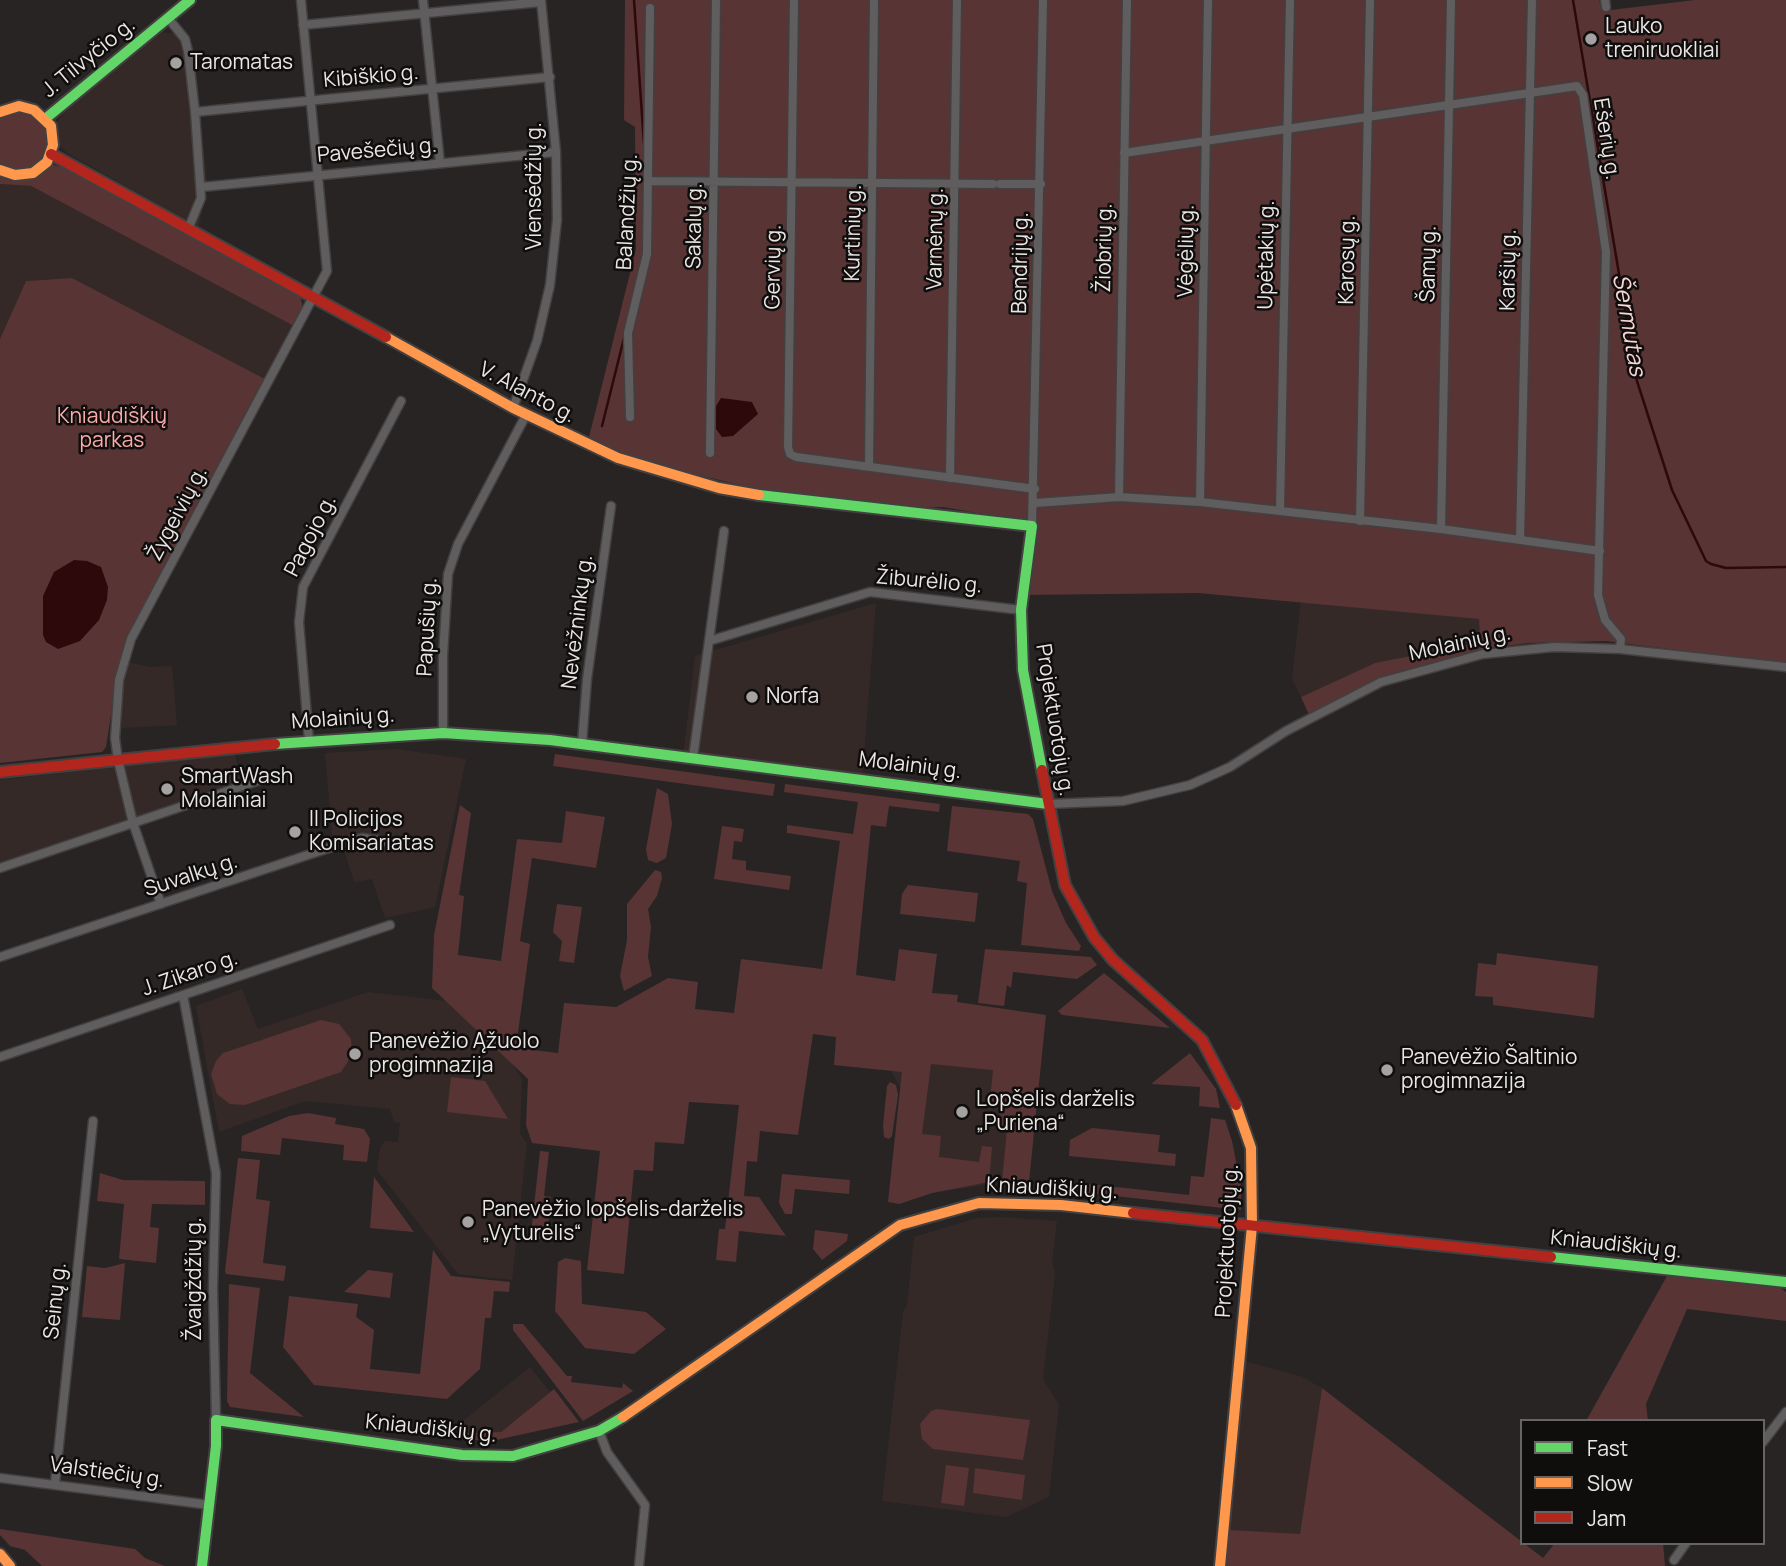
<!DOCTYPE html>
<html>
<head>
<meta charset="utf-8">
<style>
	body { margin:0 }
	#map { position:relative; width:1786px; height:1566px; overflow:hidden; background:#282424; font-family:Manrope,sans-serif }
	canvas { display:block }
	.legend { position:absolute; left:1520px; top:1419px; width:245px; height:126px; box-sizing:border-box; background:#100d0d; border:2px solid #676464; margin:0; padding:9px 12px; list-style:none; font-size:21px; color:#eae6e6 }
	.legend li { display:flex; align-items:center; gap:14px; height:35px }
	.legend b { width:35px; border:2px solid #676464 }
</style>
</head>
<body>
<div id="map">
<canvas width="1786" height="1566"></canvas>
<ul class="legend">
<li><b style="height:9px;background:#63d668"></b>Fast</li>
<li><b style="height:9px;background:#ff974d"></b>Slow</li>
<li><b style="height:9px;background:#b3261e"></b>Jam</li>
</ul>
</div>
<script>
const g = document.querySelector('canvas').getContext('2d');
g.lineJoin = 'round';
function fill(path, color) { g.fillStyle = color; g.fill(path, 'evenodd'); }
const shape = rows => new Path2D(rows.map(r => 'M' + r).join(''));
function stroke(path, color, width, dash) { g.strokeStyle = color; g.lineWidth = width; g.lineCap = dash ? 'butt' : 'round'; g.setLineDash(dash || []); g.stroke(path); }
function drawText(font, color, halo, rows, align = 'center') {
  g.font = font + ' Manrope,sans-serif'; g.lineWidth = 5; g.setLineDash([]); g.textBaseline = 'middle'; g.strokeStyle = halo; g.fillStyle = color; for (const [text, x, y, turn = 0] of rows) {
    g.save(); g.translate(x, y); g.rotate((+turn || 0) * Math.PI / 180); g.textAlign = isNaN(turn) ? turn : align; if (halo) g.strokeText(text, 0, 0); g.fillText(text, 0, 0); g.restore();
  }
}
fill(shape([
	[182,28,193,47,207,181,199,227,67,153,58,144,56,124,67,109,163,32,175,34],
	[0,184,31,186,292,325,265,379,72,278,26,281,0,339],
	[1301,600,1479,619,1480,642,1375,663,1301,697,1292,679],
	[876,603,862,779,683,756,695,656],
	[127,662,150,667,172,666,177,725,122,728,121,693],
	[397,749,466,759,435,907,385,918,372,879,354,882,343,847,333,846,325,753],
	[235,754,241,785,0,864,0,780],
	[242,989,258,1029,368,992,474,1004,522,1079,520,1134,527,1143,512,1280,458,1274,377,1170,380,1148,385,1141,398,1142,400,1123,394,1122,390,1109,305,1101,219,1132,196,1006],
	[881,1053,1016,1058,1005,1182,932,1193,899,1204,888,1202,900,1087],
	[1002,1217,1057,1221,1052,1262,1055,1274,1043,1379,1059,1405,1049,1497,1006,1517,882,1501,903,1313,907,1305,914,1237,977,1218],
	[1244,1361,1300,1376,1322,1388,1300,1535,1229,1530],
	[530,1367,550,1392,501,1432,462,1433,463,1421]
]), '#352928');
fill(shape([
	[625,0,1599,0,1602,11,1695,0,1786,0,1786,664,1606,641,1528,643,1482,649,1470,652,1471,657,1381,682,1310,717,1301,697,1375,663,1480,642,1479,619,1198,593,1022,595,1033,518,1017,520,943,507,919,508,762,490,652,464,617,452,589,437,636,249,635,127,624,120],
	[22,110,43,122,49,140,43,158,34,167,22,171,0,165,0,116],
	[54,165,79,172,300,295,303,309,292,325,31,186,0,184,0,175],
	[72,278,265,379,129,638,116,682,106,747,102,752,0,763,0,339,26,281],
	[555,754,775,784,773,796,553,766],
	[785,784,940,804,939,812,889,806,886,827,871,825,856,975,895,981,899,949,937,954,932,993,958,995,957,1002,1046,1015,1029,1182,1002,1182,1007,1129,998,1128,1001,1102,990,1101,993,1070,931,1064,922,1134,941,1136,939,1157,979,1162,982,1146,992,1147,989,1182,932,1193,899,1204,888,1202,902,1072,834,1065,836,1037,813,1034,798,1135,760,1131,757,1162,747,1161,744,1196,759,1197,786,1236,739,1231,736,1262,716,1260,719,1229,725,1229,739,1105,689,1102,684,1144,655,1142,653,1171,634,1170,624,1274,587,1270,600,1151,532,1143,526,1125,528,1079,432,988,434,935,460,805,471,813,459,895,464,896,458,955,501,961,517,839,562,843,566,811,605,817,596,868,532,858,520,941,530,944,516,1048,558,1053,564,1003,616,1007,668,978,698,982,695,1009,734,1013,741,959,822,969,840,841,787,833,787,825,853,834,858,802,784,792],
	[657,788,668,794,672,824,666,858,657,863,648,860,646,849],
	[952,806,1028,814,1033,819,1052,891,1066,923,1081,946,1079,951,1021,945,1027,883,1017,881,1020,861,947,851],
	[722,826,744,829,742,842,734,841,732,859,746,861,746,870,791,876,789,890,714,879],
	[655,870,661,872,662,878,657,896,648,909,651,927,648,957,652,976,624,991,620,976,627,940,627,904],
	[908,885,978,893,975,922,900,914,902,894],
	[557,904,582,907,574,963,559,961,562,941,553,932],
	[985,949,1091,957,1097,965,1077,979,1013,972,1011,988,1007,985,1004,1006,978,1003],
	[1497,953,1598,966,1594,1018,1493,1005,1493,997,1475,996,1478,963,1496,965],
	[1104,973,1170,1028,1062,1015,1058,1011],
	[321,1020,339,1024,351,1039,352,1055,341,1072,245,1105,230,1104,217,1094,211,1074,216,1061,223,1053],
	[1190,1053,1216,1089,1220,1108,1199,1106,1200,1087,1151,1084],
	[451,1077,485,1081,508,1119,447,1112],
	[890,1082,896,1085,898,1095,892,1136,889,1139,884,1137,883,1125,887,1086],
	[308,1113,336,1118,335,1124,364,1129,370,1139,367,1162,343,1160,344,1145,282,1138,280,1155,241,1151,242,1136,289,1116],
	[1211,1118,1225,1120,1232,1141,1241,1186,1241,1210,1070,1191,1071,1182,1189,1195,1191,1176,1204,1177],
	[1092,1128,1160,1135,1158,1152,1176,1154,1175,1166,1069,1156,1070,1140],
	[540,1151,549,1152,544,1196,551,1197,547,1236,530,1243],
	[238,1158,260,1160,256,1199,270,1201,263,1263,286,1266,284,1281,226,1274,225,1271],
	[100,1173,123,1180,205,1181,205,1205,152,1204,150,1227,159,1228,156,1263,119,1259,124,1204,97,1201],
	[782,1174,850,1180,849,1194,795,1189,792,1214,785,1214,779,1203],
	[374,1177,414,1232,370,1228],
	[815,1230,848,1234,847,1241,822,1260,813,1249],
	[433,1250,451,1276,510,1282,509,1292,494,1291,491,1318,485,1318,480,1369,447,1399,314,1385,283,1347,289,1296,358,1304,356,1317,374,1330,370,1369,420,1374],
	[565,1258,581,1261,582,1304,646,1312,666,1329,634,1354,585,1348,555,1311,558,1262],
	[125,1263,120,1320,82,1317,87,1266,105,1268],
	[368,1270,393,1273,390,1298,344,1292],
	[1667,1276,1779,1287,1786,1292,1786,1321,1687,1309,1646,1404,1648,1421,1586,1421],
	[229,1284,260,1288,250,1373,304,1417,230,1407,227,1401],
	[513,1324,523,1324,567,1376,572,1376,571,1382,622,1388,623,1383,633,1391,583,1421,513,1330],
	[1322,1388,1543,1558,1555,1543,1663,1543,1665,1566,1226,1566,1229,1530,1300,1534],
	[554,1389,579,1422,496,1440,458,1440,459,1433,501,1432],
	[937,1409,1030,1420,1023,1460,933,1449,922,1439,920,1424,931,1411],
	[946,1465,969,1468,964,1506,941,1503],
	[975,1468,1025,1475,1022,1500,973,1493],
	[0,1529,135,1549,145,1558,165,1566,42,1566,25,1550,10,1546,0,1535]
]), '#583434');
fill(shape([
	[721,398,752,402,758,414,733,436,722,437,716,429,716,406],
	[74,560,87,561,101,567,108,587,107,600,99,620,80,641,58,649,46,642,43,635,43,596,54,572]
]), '#2d090b');
stroke(shape([
	[634,0,644,144],
	[1573,0,1637,381,1672,490,1706,561,1711,564,1726,568,1786,567],
	[602,426,625,334]
]), '#2d090b', 2.5);
const street = shape([
	[423,0,440,163],
	[794,0,788,447,790,454,796,457,1035,489],
	[1605,0,1606,7],
	[168,18,185,39,188,51,195,112,201,198,189,227],
	[303,25,541,2],
	[195,112,550,77],
	[1124,153,1577,86,1583,95,1606,252,1598,595,1605,620,1621,639,1620,649],
	[649,181,993,184],
	[1000,184,1041,184],
	[202,187,556,152],
	[513,408,537,341,550,285,557,220,556,152,541,0],
	[630,417,628,333,647,254,650,8],
	[710,453,716,0],
	[869,466,874,0],
	[950,478,957,0],
	[1119,497,1127,0],
	[1200,502,1208,0],
	[1035,503,1119,497,1200,502,1441,529,1600,551],
	[1280,511,1290,0],
	[1360,521,1370,0],
	[1032,526,1043,0],
	[1441,529,1451,0],
	[1520,540,1532,0],
	[709,641,870,592,1021,610],
	[443,733,443,656,448,574,458,544,526,415],
	[309,741,299,622,303,587,401,401],
	[582,744,587,679,611,506],
	[693,758,724,531],
	[1048,804,1123,801,1190,785,1230,767,1286,731,1381,682,1483,654,1554,647,1620,649,1786,667],
	[0,868,263,779],
	[161,904,133,823,118,760,115,738,119,680,131,639,327,271,301,0],
	[0,957,353,840,363,838,394,843],
	[183,995,216,1173,213,1288,216,1420],
	[0,1057,390,925],
	[599,1431,607,1452,645,1505,639,1566],
	[1763,1442,1786,1412],
	[0,1478,210,1505],
	[55,1483,93,1121],
	[1674,1560,1686,1543]
]);
const fast = shape([
	[45,119,190,0],
	[759,495,1032,526,1021,610,1023,670,1042,770],
	[275,744,443,733,550,740,1048,804],
	[1551,1257,1786,1282],
	[202,1566,216,1446,216,1420,462,1455,513,1456,599,1431,623,1417]
]);
const slow = shape([
	[0,112,19,106,34,110,51,126,53,145,47,162,33,173,15,175,0,170],
	[386,337,513,408,618,458,719,488,759,495],
	[623,1417,900,1225,979,1203,1061,1205,1133,1213],
	[0,1554,10,1566],
	[1220,1566,1252,1226,1251,1148,1236,1105]
]);
const jam = shape([
	[51,154,386,337],
	[1042,770,1065,885,1094,937,1113,960,1202,1040,1236,1105],
	[0,772,275,744],
	[1133,1213,1551,1257]
]);
stroke(street, '#424040', 11);
stroke(fast, '#424040', 14);
stroke(slow, '#424040', 14);
stroke(jam, '#424040', 14);
stroke(street, '#5f5d5d', 8);
stroke(fast, '#63d668', 10);
stroke(slow, '#ff974d', 10);
stroke(jam, '#b3261e', 10);
for (const [x, y, r, color] of [
	[1591,39,7,"#a6a2a2"],
	[176,63,7,"#a6a2a2"],
	[752,697,7,"#a6a2a2"],
	[167,789,7,"#a6a2a2"],
	[295,832,7,"#a6a2a2"],
	[355,1054,7,"#a6a2a2"],
	[1387,1070,7,"#a6a2a2"],
	[962,1112,7,"#a6a2a2"],
	[468,1222,7,"#a6a2a2"]
]) { const dot = new Path2D(); dot.arc(x, y, r, 0, 2 * Math.PI); g.fillStyle = color; g.fill(dot); stroke(dot, '#100d0d', 2.5); }
drawText('21px', '#eae6e6', '#100d0d', [
	["Lauko",1605,27],
	["treniruokliai",1605,51],
	["Taromatas",190,63],
	["Norfa",766,697],
	["SmartWash",181,777],
	["Molainiai",181,801],
	["II Policijos",309,820],
	["Komisariatas",309,844],
	["Panevėžio Ąžuolo",369,1042],
	["progimnazija",369,1066],
	["Panevėžio Šaltinio",1401,1058],
	["progimnazija",1401,1082],
	["Lopšelis darželis",976,1100],
	["„Puriena“",976,1124],
	["Panevėžio lopšelis-darželis",482,1210],
	["„Vyturėlis“",482,1234]
], 'left');
drawText('21px', '#eae6e6', '#100d0d', [
	["J. Tilvyčio g.",89,58,-39],
	["Kibiškio g.",371,77,-5],
	["Ešerių g.",1606,139,81],
	["Pavešečių g.",377,151,-5],
	["Viensėdžių g.",535,186,-90],
	["Balandžių g.",628,212,-87],
	["Sakalų g.",695,226,-89],
	["Kurtinių g.",854,233,-89],
	["Varnėnų g.",936,239,-89],
	["Žiobrių g.",1105,248,-89],
	["Vėgėlių g.",1187,251,-89],
	["Upėtakių g.",1267,255,-89],
	["Karosų g.",1348,260,-89],
	["Bendrijų g.",1021,263,-89],
	["Šamų g.",1429,264,-89],
	["Gervių g.",774,267,-89],
	["Karšių g.",1509,270,-89],
	["V. Alanto g.",527,393,28],
	["Žygeivių g.",178,514,-62],
	["Pagojo g.",311,536,-63],
	["Žiburėlio g.",929,582,5],
	["Nevėžninkų g.",578,622,-83],
	["Papušių g.",428,627,-87],
	["Molainių g.",1460,644,-12],
	["Molainių g.",343,719,-4],
	["Projektuotojų g.",1054,720,81],
	["Molainių g.",910,766,7],
	["Suvalkų g.",191,876,-18],
	["J. Zikaro g.",190,974,-19],
	["Kniaudiškių g.",1052,1189,3],
	["Projektuotojų g.",1228,1241,-87],
	["Kniaudiškių g.",1616,1245,6],
	["Žvaigždžių g.",195,1279,-90],
	["Seinų g.",56,1301,-84],
	["Kniaudiškių g.",431,1429,6],
	["Valstiečių g.",107,1473,8]
]);
drawText('21px', '#fbacab', '#100d0d', [
	["Kniaudiškių",112,417],
	["parkas",112,441]
]);
drawText('italic 23px', '#f7d5d4', '#100d0d', [
	["Šermutas",1628,325,80]
]);
</script>
</body>
</html>
